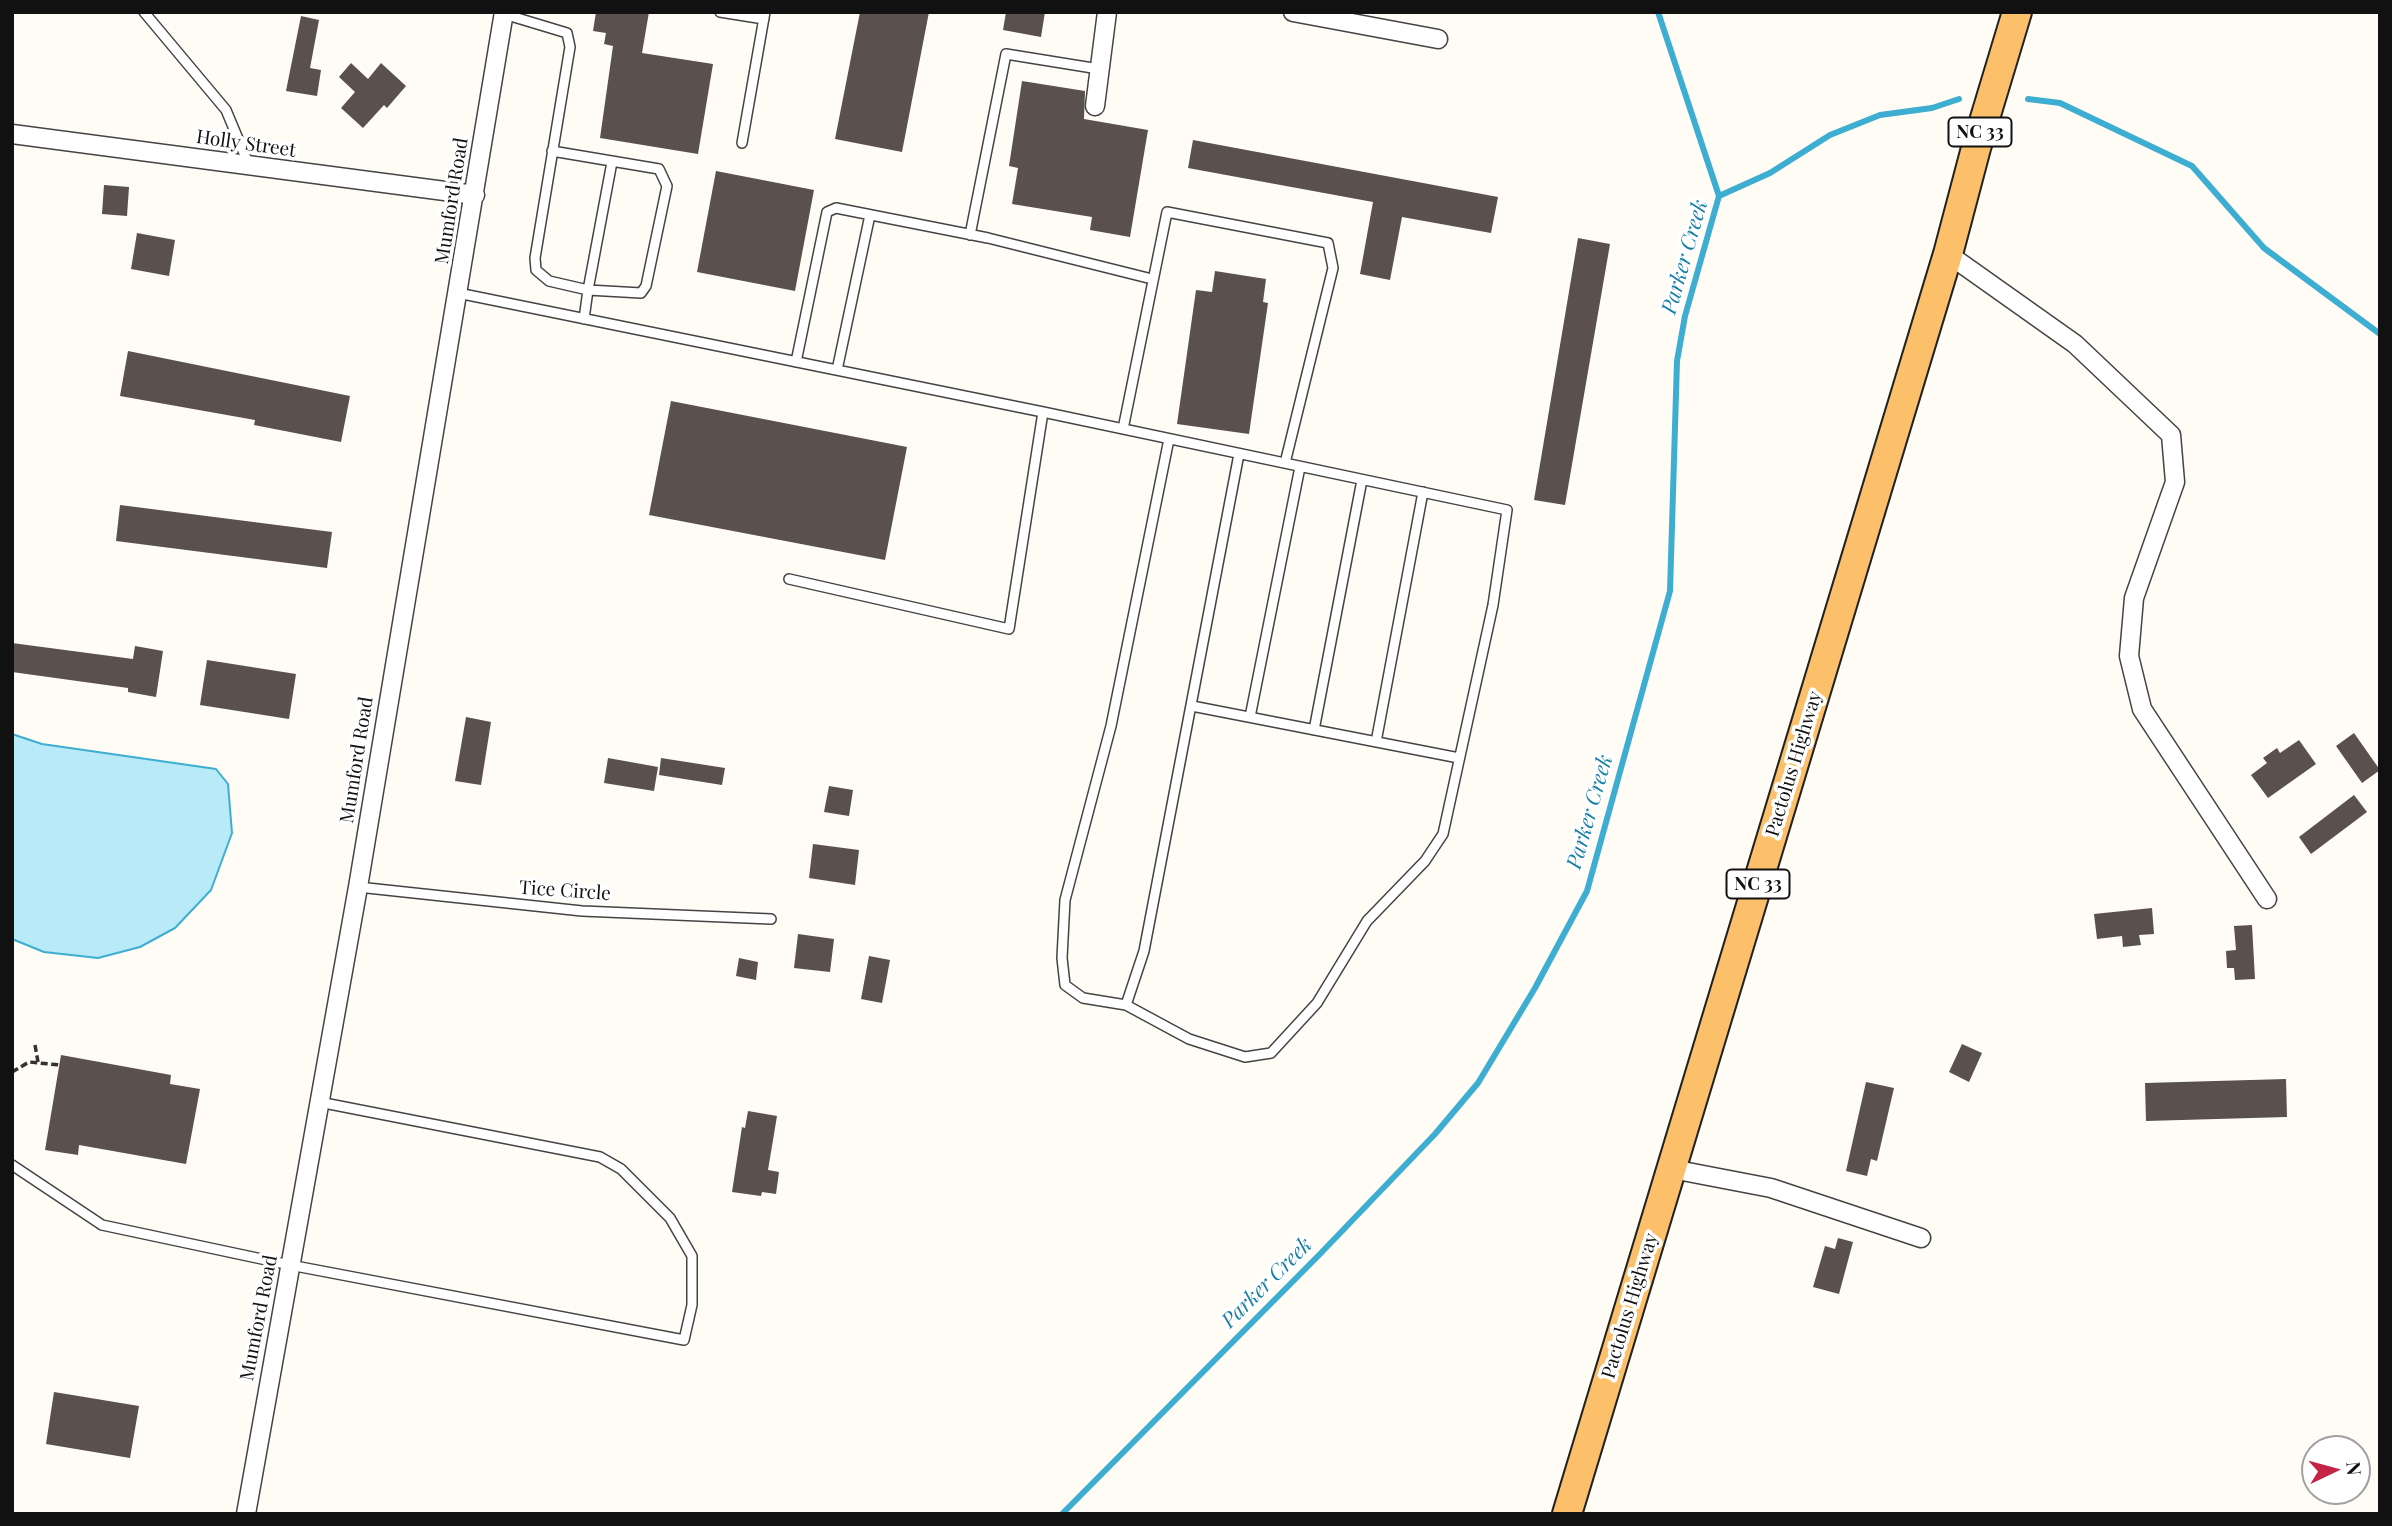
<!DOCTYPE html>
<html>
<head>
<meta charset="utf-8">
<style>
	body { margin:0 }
	#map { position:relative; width:2392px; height:1526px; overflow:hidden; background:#fffbf5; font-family:"Playfair Display",serif }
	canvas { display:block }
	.frame { position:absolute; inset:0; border:14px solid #111; pointer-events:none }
	.north { position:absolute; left:2301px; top:1435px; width:70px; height:70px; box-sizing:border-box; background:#fff; border:2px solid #a0a0a0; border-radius:50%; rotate:85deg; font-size:19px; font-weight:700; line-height:28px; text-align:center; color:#111 }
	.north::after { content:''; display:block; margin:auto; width:24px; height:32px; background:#c62446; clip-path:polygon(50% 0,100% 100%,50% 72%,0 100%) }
</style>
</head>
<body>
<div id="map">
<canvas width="2392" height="1526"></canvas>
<div class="frame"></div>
<div class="north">N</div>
</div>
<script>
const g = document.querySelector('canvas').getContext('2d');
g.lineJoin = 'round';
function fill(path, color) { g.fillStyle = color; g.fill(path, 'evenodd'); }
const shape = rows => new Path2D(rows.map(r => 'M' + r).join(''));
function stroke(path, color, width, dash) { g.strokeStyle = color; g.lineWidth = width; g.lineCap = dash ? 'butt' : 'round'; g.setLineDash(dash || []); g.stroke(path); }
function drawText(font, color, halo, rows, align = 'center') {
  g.font = font + ' "Playfair Display",serif'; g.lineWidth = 7; g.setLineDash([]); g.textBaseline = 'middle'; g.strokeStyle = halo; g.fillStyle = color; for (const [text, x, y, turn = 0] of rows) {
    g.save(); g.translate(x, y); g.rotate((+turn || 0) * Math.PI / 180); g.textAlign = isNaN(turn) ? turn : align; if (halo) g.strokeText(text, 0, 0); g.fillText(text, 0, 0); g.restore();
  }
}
const water = shape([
	[12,734,42,744,216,769,228,784,232,833,211,890,175,928,140,947,98,958,44,952,12,939,12,734]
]);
fill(water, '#b8eaf8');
stroke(water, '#3daed1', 2);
stroke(shape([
	[1658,12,1719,196],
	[2028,99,2060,103,2192,166,2264,248,2380,334],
	[1062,1514,1320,1254,1435,1134,1478,1083,1535,988,1587,891,1670,591,1677,361,1685,316,1719,196,1770,173,1830,135,1880,115,1932,108,1959,99]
]), '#3daed1', 6);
fill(shape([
	[596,12,649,12,642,53,713,64,698,154,600,138,613,46,604,44,606,33,593,31],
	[860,12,929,12,902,152,835,139],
	[1006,12,1045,12,1041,37,1003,30],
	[301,16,319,20,310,68,321,70,317,96,286,91],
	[351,63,368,79,381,63,406,86,387,108,384,105,363,128,341,108,355,92,339,77],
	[1022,81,1085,91,1084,119,1148,130,1130,237,1090,230,1092,217,1012,204,1018,168,1009,166],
	[1193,140,1498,197,1491,233,1402,217,1390,280,1360,274,1373,202,1188,168],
	[716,171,814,190,795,291,697,272],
	[104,185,129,187,127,216,102,214],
	[137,233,175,240,169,276,131,269],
	[1578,238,1610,244,1565,505,1534,500],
	[1215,271,1266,279,1263,302,1268,303,1249,434,1177,424,1196,290,1212,292],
	[128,351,350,396,341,442,254,425,255,420,120,396],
	[671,401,907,447,885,560,649,515],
	[120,505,332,532,327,568,116,541],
	[12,643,133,659,135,646,163,651,156,697,128,692,128,688,12,672],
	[207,660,296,674,289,719,200,705],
	[466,717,491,722,481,785,455,781],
	[2354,733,2380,770,2362,783,2336,746],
	[2299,740,2316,764,2268,798,2251,775,2267,763,2263,758,2277,748,2280,753],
	[608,758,658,767,654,791,604,783],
	[661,758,725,768,722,785,659,775],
	[829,786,853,790,849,816,824,812],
	[2354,795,2367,812,2311,854,2299,837],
	[813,844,859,850,855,885,809,878],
	[2152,908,2154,934,2139,935,2141,945,2123,947,2122,936,2097,939,2094,914],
	[2252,925,2255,979,2235,980,2234,968,2227,968,2226,951,2236,950,2234,926],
	[798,934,834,939,830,972,794,968],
	[869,956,890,960,882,1003,861,999],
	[739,958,758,962,756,980,736,976],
	[1962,1044,1982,1053,1969,1082,1949,1072],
	[61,1055,171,1075,170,1084,200,1089,186,1164,79,1145,78,1155,45,1150],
	[2286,1079,2287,1117,2146,1121,2145,1083],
	[1866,1082,1894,1088,1877,1161,1871,1159,1867,1176,1846,1171],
	[748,1111,777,1116,768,1170,779,1172,776,1194,762,1192,761,1196,732,1192,742,1127,745,1128],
	[1838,1238,1853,1242,1839,1294,1813,1287,1825,1246,1835,1249],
	[54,1392,139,1406,130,1458,46,1444]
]), '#5a504d');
const service = shape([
	[144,12,226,110,249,165],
	[720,12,764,19],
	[504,14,567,33,570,47,535,258,536,270,549,281,588,290,584,319],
	[742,143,765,12],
	[552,151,659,169,667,186,646,286,641,293,588,290,612,162],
	[970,235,1006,54,1099,69],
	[458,293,1043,412,1507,510,1493,605,1443,834,1425,861,1367,921,1317,1003,1271,1053,1245,1057,1189,1039,1126,1005,1083,998,1065,985,1062,958,1065,900,1111,726,1169,439],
	[796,362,827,212,836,208,988,238,1152,279],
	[837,370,870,215],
	[1123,429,1167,212,1328,243,1333,268,1285,463],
	[789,579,1009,629,1043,412],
	[1192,706,1459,758],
	[1250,717,1300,467],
	[1314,730,1362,480],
	[1376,742,1423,492],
	[358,887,582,911,771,919],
	[1126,1005,1144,951,1239,454],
	[12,1165,102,1225,290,1265,684,1340,692,1305,692,1256,670,1218,621,1169,600,1157,319,1102]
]);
const minor = shape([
	[1293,12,1438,39],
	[1095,106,1107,12],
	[12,134,475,195],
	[1948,254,2075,344,2171,435,2175,482,2134,598,2129,656,2142,709,2267,899],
	[1672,1169,1771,1188,1921,1238],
	[246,1514,358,887,504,12]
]);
const primary = shape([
	[1567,1514,1948,254,1976,148,2017,12]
]);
stroke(service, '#444', 12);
stroke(minor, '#444', 21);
stroke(primary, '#222', 32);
stroke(shape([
	[35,1045,38,1062],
	[12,1072,29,1062,60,1065]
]), '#333', 3.5, [7, 3.5]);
stroke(service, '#fff', 9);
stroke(minor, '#fff', 18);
stroke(primary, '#fbc069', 28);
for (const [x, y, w] of [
	[1980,132,63],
	[1758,884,63]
]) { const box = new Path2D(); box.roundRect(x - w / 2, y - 14.5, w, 29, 5); g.fillStyle = '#fff'; g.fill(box); stroke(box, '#111', 2); }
drawText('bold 18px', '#111', null, [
	["NC 33",1980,132],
	["NC 33",1758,884]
]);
drawText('19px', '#111', '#fff', [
	["Holly Street",246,144,8],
	["Mumford Road",452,201,-81],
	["Mumford Road",357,760,-81],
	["Pactolus Highway",1794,764,-73],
	["Tice Circle",565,891,4],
	["Pactolus Highway",1630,1306,-73],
	["Mumford Road",259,1318,-79]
]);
drawText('italic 21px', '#157fa7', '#fff', [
	["Parker Creek",1685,257,-74],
	["Parker Creek",1590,812,-74],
	["Parker Creek",1267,1283,-45]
]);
</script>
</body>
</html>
